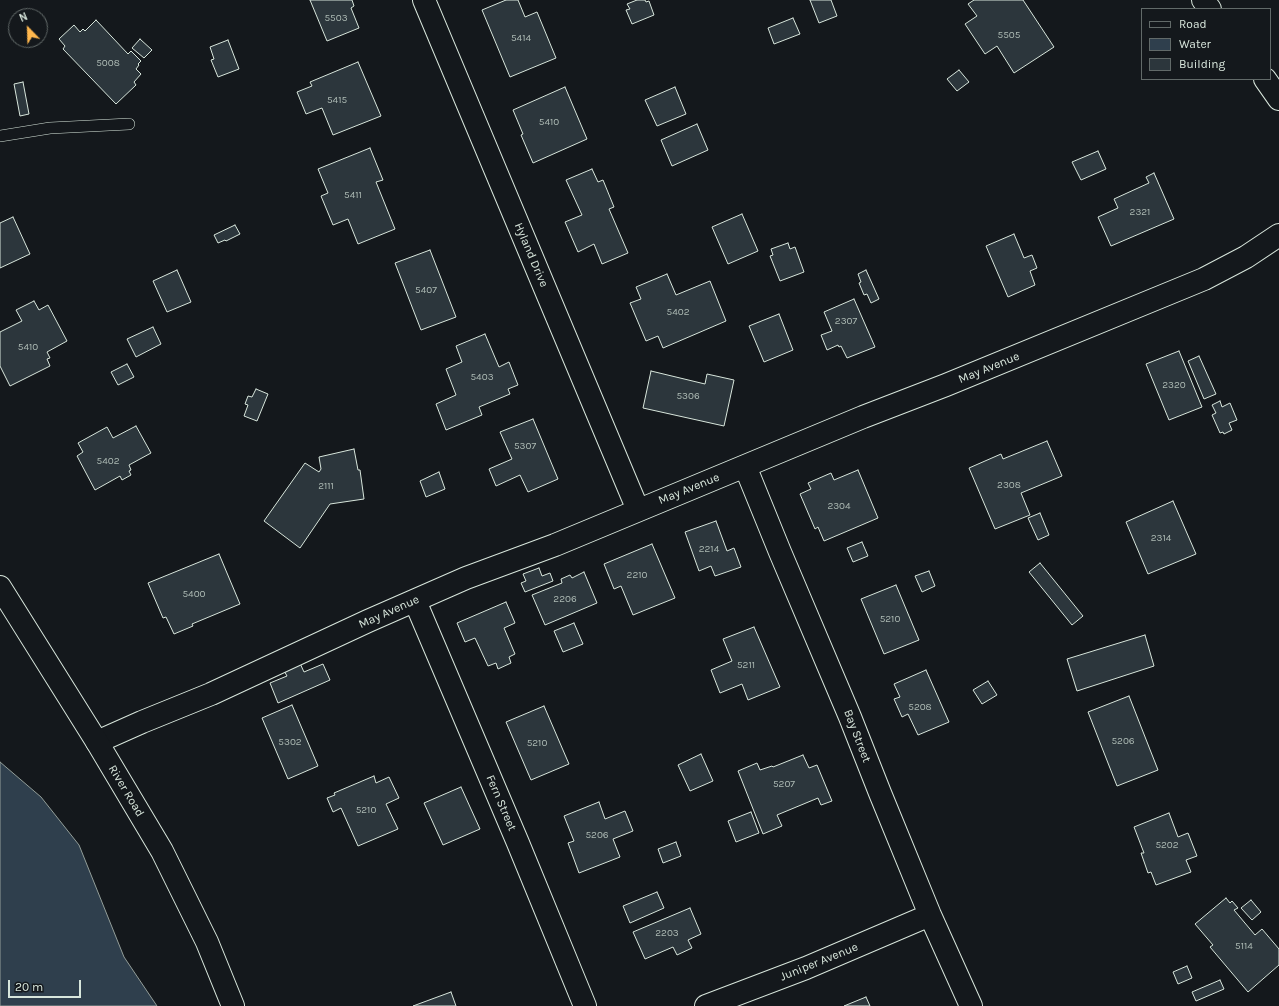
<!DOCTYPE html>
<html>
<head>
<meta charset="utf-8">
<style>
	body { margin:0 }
	#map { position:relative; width:1279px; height:1006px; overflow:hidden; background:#14181c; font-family:Karla,sans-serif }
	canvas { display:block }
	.legend { position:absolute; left:1141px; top:8px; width:130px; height:72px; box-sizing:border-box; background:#14181c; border:1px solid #626a69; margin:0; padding:5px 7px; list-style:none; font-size:12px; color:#d8e6dc }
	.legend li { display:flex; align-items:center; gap:8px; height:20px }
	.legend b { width:20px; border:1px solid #626a69 }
	.north { position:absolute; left:8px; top:8px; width:40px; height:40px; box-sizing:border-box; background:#14181c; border:1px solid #626a69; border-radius:50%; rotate:337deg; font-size:11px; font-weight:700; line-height:16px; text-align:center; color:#d8e6dc }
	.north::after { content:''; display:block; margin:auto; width:14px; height:18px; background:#ffb74d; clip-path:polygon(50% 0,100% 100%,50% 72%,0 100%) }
	.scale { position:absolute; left:8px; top:980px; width:73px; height:18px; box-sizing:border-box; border:2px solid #d8e6dc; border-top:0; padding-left:5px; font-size:12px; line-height:14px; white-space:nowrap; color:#d8e6dc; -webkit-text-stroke:3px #14181c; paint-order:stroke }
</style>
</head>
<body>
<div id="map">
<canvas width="1279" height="1006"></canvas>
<ul class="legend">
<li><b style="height:5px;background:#14181c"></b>Road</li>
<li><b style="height:11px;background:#2f3f4d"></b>Water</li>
<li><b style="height:11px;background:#2c363c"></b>Building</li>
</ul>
<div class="north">N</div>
<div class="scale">20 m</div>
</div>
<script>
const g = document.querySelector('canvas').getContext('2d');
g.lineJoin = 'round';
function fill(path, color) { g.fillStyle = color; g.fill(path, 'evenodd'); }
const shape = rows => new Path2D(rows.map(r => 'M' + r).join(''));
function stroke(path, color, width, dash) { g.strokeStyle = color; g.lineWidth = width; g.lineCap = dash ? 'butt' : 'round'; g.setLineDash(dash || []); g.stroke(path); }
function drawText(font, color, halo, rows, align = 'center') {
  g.font = font + ' Karla,sans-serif'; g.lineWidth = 3; g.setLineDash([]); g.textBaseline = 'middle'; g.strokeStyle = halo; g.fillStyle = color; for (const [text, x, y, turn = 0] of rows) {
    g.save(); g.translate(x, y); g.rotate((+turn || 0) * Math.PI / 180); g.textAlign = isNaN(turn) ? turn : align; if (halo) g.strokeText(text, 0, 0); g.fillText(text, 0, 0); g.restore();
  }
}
const water = shape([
	[0,762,41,797,79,845,124,957,157,1006,0,1006,0,762]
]);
fill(water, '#2f3f4d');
stroke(water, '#939e99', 1);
const building = shape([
	[310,0,352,0,354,6,351,8,359,28,327,41,310,0],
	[506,0,518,0,525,17,537,12,556,58,510,77,482,10,506,0],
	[637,0,645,0,646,2,649,1,654,15,632,24,626,10,630,9,627,4,637,0],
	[810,0,831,0,837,16,819,23,810,0],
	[974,0,1023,0,1054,47,1014,73,997,46,985,54,965,24,977,16,968,4,974,0],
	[793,18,800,34,774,44,768,28,793,18],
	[96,20,128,54,131,51,141,61,138,64,139,65,136,69,141,74,134,82,136,85,116,104,63,49,65,46,59,39,74,25,80,32,83,29,85,31,96,20],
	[140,39,152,50,144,58,132,48,140,39],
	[228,40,239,69,218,77,211,60,214,59,210,47,228,40],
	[358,62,381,116,333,135,322,108,306,114,297,92,312,86,310,82,358,62],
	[959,70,969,82,957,91,947,79,959,70],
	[23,82,29,114,20,116,14,84,23,82],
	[565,87,587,139,533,163,521,135,523,134,513,110,565,87],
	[675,87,686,114,657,126,645,100,675,87],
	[697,124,708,150,672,166,661,140,697,124],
	[370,148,383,180,376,182,395,229,358,244,348,219,333,225,321,196,328,193,318,169,370,148],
	[1098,151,1106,169,1081,180,1072,162,1098,151],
	[592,169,598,182,603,180,614,207,609,209,628,253,602,264,594,244,578,252,565,222,582,215,566,180,592,169],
	[1154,173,1174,219,1111,246,1098,217,1118,208,1114,199,1149,183,1146,177,1154,173],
	[742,214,758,251,728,264,712,227,742,214],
	[13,217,30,254,0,268,0,223,13,217],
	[235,225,240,234,226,241,225,240,218,243,214,235,235,225],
	[1014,234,1024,258,1032,255,1037,268,1030,271,1035,285,1008,297,986,246,1014,234],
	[788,243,790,249,795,247,804,272,780,281,770,256,773,255,771,249,788,243],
	[430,250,456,317,421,330,395,263,430,250],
	[177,270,191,302,167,312,153,281,177,270],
	[866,270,879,299,871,303,867,294,864,295,859,283,861,282,858,274,866,270],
	[667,274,676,295,710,281,726,321,663,348,658,336,646,341,630,303,641,299,636,287,667,274],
	[854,299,875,347,847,358,841,346,839,347,838,345,827,350,821,335,832,331,824,312,854,299],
	[34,301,39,310,48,305,67,341,47,352,50,358,47,359,50,366,10,386,0,366,0,332,22,321,16,310,34,301],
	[779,314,793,350,764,362,749,326,779,314],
	[153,327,161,344,136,357,127,339,153,327],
	[485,334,499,367,509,362,518,385,508,389,510,394,479,407,482,415,446,430,436,404,456,395,446,369,462,362,456,346,485,334],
	[1179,351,1202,407,1169,420,1146,364,1179,351],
	[1199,356,1216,394,1204,399,1188,361,1199,356],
	[127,364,134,377,118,385,111,372,127,364],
	[651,371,705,384,707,374,734,380,724,426,643,408,651,371],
	[256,389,268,394,257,421,244,416,248,405,245,404,248,396,252,397,256,389],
	[1220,401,1222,407,1230,403,1237,420,1229,423,1232,430,1224,434,1223,432,1220,433,1212,415,1216,413,1212,405,1220,401],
	[533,419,558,479,528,492,520,475,496,486,489,469,512,459,500,432,533,419],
	[136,426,151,453,129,465,131,470,129,471,131,475,122,480,120,476,95,490,77,456,83,452,78,443,107,427,113,438,136,426],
	[1047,441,1062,476,1021,493,1030,515,995,529,969,468,1001,454,1003,459,1047,441],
	[354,449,358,470,360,470,364,499,330,504,300,548,264,521,305,463,319,472,321,469,319,457,354,449],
	[858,470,878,518,824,541,818,527,815,529,800,494,811,489,808,483,831,473,834,480,858,470],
	[439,472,445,489,426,497,420,481,439,472],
	[1173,501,1196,554,1148,574,1126,522,1173,501],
	[1040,513,1049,535,1038,540,1028,518,1040,513],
	[716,521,727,551,734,548,741,567,715,576,711,566,699,571,685,532,716,521],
	[862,542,868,556,853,562,847,548,862,542],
	[652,544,675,598,633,615,621,586,614,589,604,564,652,544],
	[219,554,240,604,192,624,193,626,174,634,166,617,163,618,148,583,219,554],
	[1040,563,1083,616,1072,625,1029,572,1040,563],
	[539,568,542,576,550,573,553,581,525,592,521,583,526,581,523,574,539,568],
	[929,571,935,586,922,592,915,576,929,571],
	[584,572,597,603,545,625,532,595,562,583,561,579,570,575,572,578,584,572],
	[896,585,919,640,884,654,861,599,896,585],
	[506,602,515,623,504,628,515,654,509,657,511,663,498,669,496,663,488,666,475,638,465,642,457,623,506,602],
	[574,623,583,644,563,652,554,631,574,623],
	[754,627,780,687,748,700,742,684,720,693,711,670,732,661,723,639,754,627],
	[1145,635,1154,666,1077,691,1067,659,1145,635],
	[298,659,304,672,323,664,330,680,278,703,270,683,287,676,282,667,298,659],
	[926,670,949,722,918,735,908,714,902,717,894,699,900,697,894,684,926,670],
	[988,681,997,695,982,704,973,690,988,681],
	[1129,696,1158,770,1117,786,1088,712,1129,696],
	[292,705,318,766,288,779,262,718,292,705],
	[544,706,569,764,531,780,506,722,544,706],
	[701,754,713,781,690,791,678,765,701,754],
	[803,755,809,768,817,765,832,801,821,805,818,798,777,815,782,826,763,834,738,771,757,763,760,770,772,766,773,767,803,755],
	[374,776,376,783,389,777,399,798,386,804,398,829,358,846,341,808,333,812,327,798,335,795,334,793,374,776],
	[461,787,480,829,443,845,424,803,461,787],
	[599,802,605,819,625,811,633,831,613,839,620,857,579,873,568,843,574,841,564,816,599,802],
	[751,812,759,833,736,842,728,821,751,812],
	[1169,813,1178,837,1188,833,1197,856,1186,860,1191,872,1156,885,1151,872,1148,873,1141,853,1144,853,1134,827,1169,813],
	[676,842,681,856,663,863,658,849,676,842],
	[657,892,664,908,630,923,623,906,657,892],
	[1226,898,1230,903,1232,901,1238,908,1234,910,1255,935,1262,929,1279,949,1279,965,1248,992,1210,947,1213,945,1195,924,1226,898],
	[1251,900,1261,912,1252,920,1241,908,1251,900],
	[690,908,701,934,688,940,692,948,677,955,673,947,645,959,633,932,690,908],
	[1187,966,1192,978,1178,984,1173,972,1187,966],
	[1220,980,1224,989,1196,1001,1192,992,1220,980],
	[451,992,456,1006,413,1006,451,992],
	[866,997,870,1006,844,1006,866,997]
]);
fill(building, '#2c363c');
stroke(building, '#d8e6dc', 1);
const service = shape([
	[0,136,50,128,129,124]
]);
const minor = shape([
	[424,0,638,510],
	[1203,0,1210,9],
	[1265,79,1279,99],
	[745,466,780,552,850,717,880,793,930,915,971,1006],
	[415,601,518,843,585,1006],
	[97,742,142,722,211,694,368,621,466,578,555,545,863,417,946,385,1204,279,1246,257,1279,235],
	[706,1006,806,968,930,915]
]);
const tertiary = shape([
	[0,587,97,742,162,851,207,942,233,1006]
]);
stroke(service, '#d8e6dc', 12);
stroke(minor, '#d8e6dc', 24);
stroke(tertiary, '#d8e6dc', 24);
stroke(service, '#14181c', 11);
stroke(minor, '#14181c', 22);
stroke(tertiary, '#14181c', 22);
drawText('10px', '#adbab4', null, [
	["5503",336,18],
	["5505",1009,35],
	["5414",521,38],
	["5008",108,63],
	["5415",337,100],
	["5410",549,122],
	["5411",353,195],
	["2321",1140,212],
	["5407",426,290],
	["5402",678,312],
	["2307",846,321],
	["5410",28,347],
	["5403",482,377],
	["2320",1174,385],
	["5306",688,396],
	["5307",525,446],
	["5402",108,461],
	["2308",1009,485],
	["2111",326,486],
	["2304",839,506],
	["2314",1161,538],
	["2214",709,549],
	["2210",637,575],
	["5400",194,594],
	["2206",565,599],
	["5210",890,619],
	["5211",746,665],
	["5208",920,707],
	["5206",1123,741],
	["5302",290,742],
	["5210",537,743],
	["5207",784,784],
	["5210",366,810],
	["5206",597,835],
	["5202",1167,845],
	["2203",667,933],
	["5114",1244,946]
]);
drawText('12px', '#d8e6dc', '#14181c', [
	["Hyland Drive",531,255,67],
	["May Avenue",989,368,-22],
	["May Avenue",689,489,-22],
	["May Avenue",389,612,-24],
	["Bay Street",857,736,69],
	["River Road",126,791,59],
	["Fern Street",501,803,67],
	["Juniper Avenue",819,962,-22]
]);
</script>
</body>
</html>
